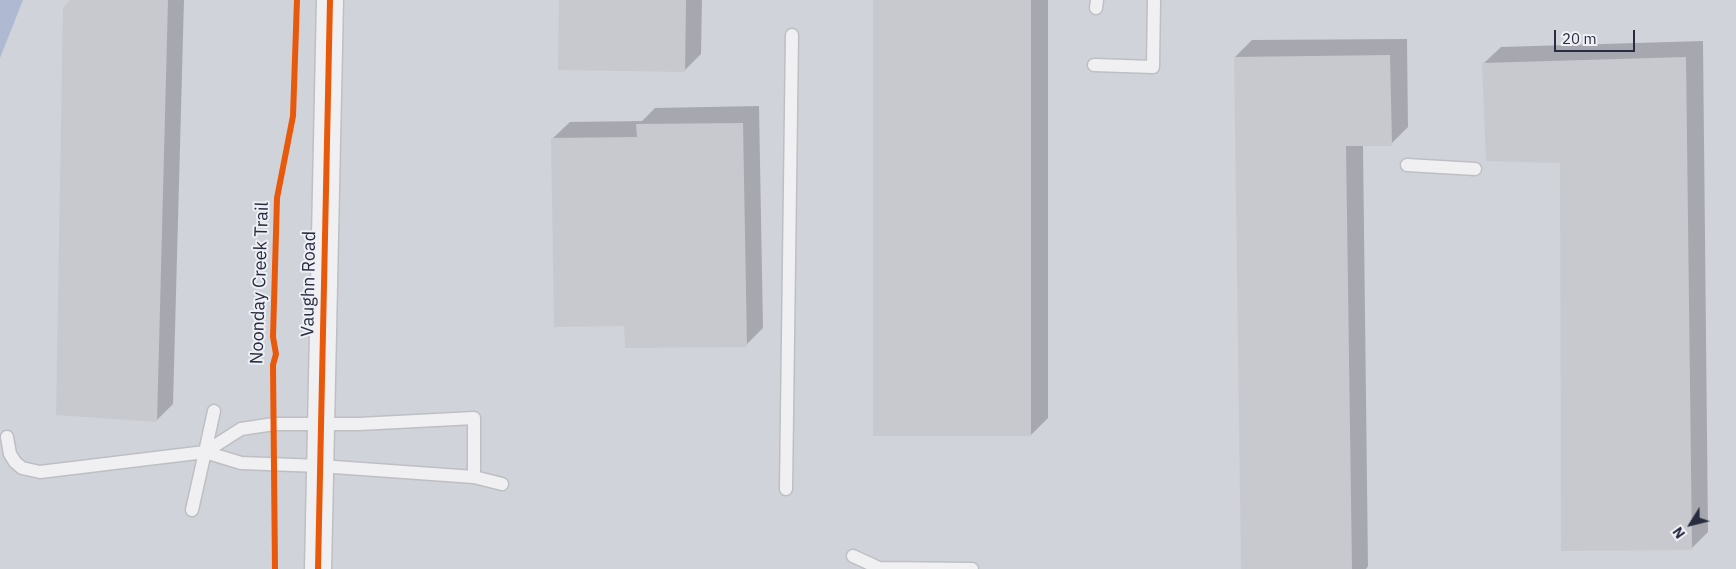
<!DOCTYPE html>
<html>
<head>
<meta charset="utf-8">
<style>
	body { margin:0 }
	#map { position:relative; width:1736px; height:569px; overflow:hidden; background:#e1e2e6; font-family:"IBM Plex Sans",sans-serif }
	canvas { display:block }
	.north { position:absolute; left:1666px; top:499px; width:50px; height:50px; -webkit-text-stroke:4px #eef0f6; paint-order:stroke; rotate:234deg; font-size:14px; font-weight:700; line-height:20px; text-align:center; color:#282c3f }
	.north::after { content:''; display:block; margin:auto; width:18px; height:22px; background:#282c3f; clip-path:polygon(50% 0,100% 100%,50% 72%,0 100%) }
	.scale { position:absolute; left:1554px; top:30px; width:81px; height:22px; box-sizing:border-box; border:2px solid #282c3f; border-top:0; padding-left:6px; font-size:15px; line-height:18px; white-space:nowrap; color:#282c3f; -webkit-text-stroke:4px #eef0f6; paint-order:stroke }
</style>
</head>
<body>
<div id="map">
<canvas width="1736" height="569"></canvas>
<div class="north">N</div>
<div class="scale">20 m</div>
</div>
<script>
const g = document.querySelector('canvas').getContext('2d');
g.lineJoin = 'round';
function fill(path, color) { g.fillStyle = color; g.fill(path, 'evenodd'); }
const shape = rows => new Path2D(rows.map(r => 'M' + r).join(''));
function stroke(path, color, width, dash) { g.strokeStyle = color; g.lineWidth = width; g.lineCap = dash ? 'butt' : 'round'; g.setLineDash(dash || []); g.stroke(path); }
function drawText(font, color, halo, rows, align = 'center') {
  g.font = font + ' "IBM Plex Sans",sans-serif'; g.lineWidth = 4; g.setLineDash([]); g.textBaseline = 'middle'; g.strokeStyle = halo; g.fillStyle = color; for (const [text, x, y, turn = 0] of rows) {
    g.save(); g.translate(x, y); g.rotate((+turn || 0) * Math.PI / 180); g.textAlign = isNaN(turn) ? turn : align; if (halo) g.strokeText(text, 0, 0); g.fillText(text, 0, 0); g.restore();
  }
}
fill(shape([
	[0,0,1736,0,1736,569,0,569]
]), '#d1d3db');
fill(shape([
	[0,0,23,0,0,58]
]), '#afb9d1');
fill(shape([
	[72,0,184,0,173,404,156,421],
	[560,0,702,0,701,54,684,71],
	[874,0,1048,0,1048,418,1031,435],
	[1407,39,1408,127,1391,144,1363,145,1368,566,1366,569,1242,569,1235,57,1252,40],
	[1703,41,1708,532,1691,549,1561,162,1483,64,1501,47],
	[759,106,763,328,746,345,552,139,570,122,642,121,655,108]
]), '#0003');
fill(shape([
	[70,0,168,0,157,422,56,415,63,8],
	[559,0,686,0,685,72,558,70],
	[873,0,1031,0,1031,436,873,436],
	[1390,55,1392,146,1346,146,1352,569,1241,569,1234,57],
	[1686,57,1692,550,1561,551,1560,163,1486,161,1482,63],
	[743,123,747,347,625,348,624,326,554,327,551,138,637,137,636,124]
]), '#c8c9ce');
const lane = shape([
	[1096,8,1097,0],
	[1094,65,1153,67,1154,0],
	[1407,165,1475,169],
	[7,437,10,454,15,462,22,468,40,472,205,452,192,510],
	[205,452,241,429,274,424,359,424,474,418,474,477],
	[205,452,241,463,320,466,474,477,502,484],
	[205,452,214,411],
	[786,489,792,35],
	[853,556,879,568,972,569]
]);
const street = shape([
	[318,569,330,0]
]);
stroke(lane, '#bebfc3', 15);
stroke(street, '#bebfc3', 29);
stroke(lane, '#f0f0f2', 12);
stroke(street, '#f0f0f2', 26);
stroke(shape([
	[275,569,273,365,276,354,273,337,277,198,293,116,297,0],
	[318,569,330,0]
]), '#e8590c', 6);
drawText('18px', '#282c3f', '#eef0f6', [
	["Noonday Creek Trail",260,283,-88],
	["Vaughn Road",309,284,-89]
]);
</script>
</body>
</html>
